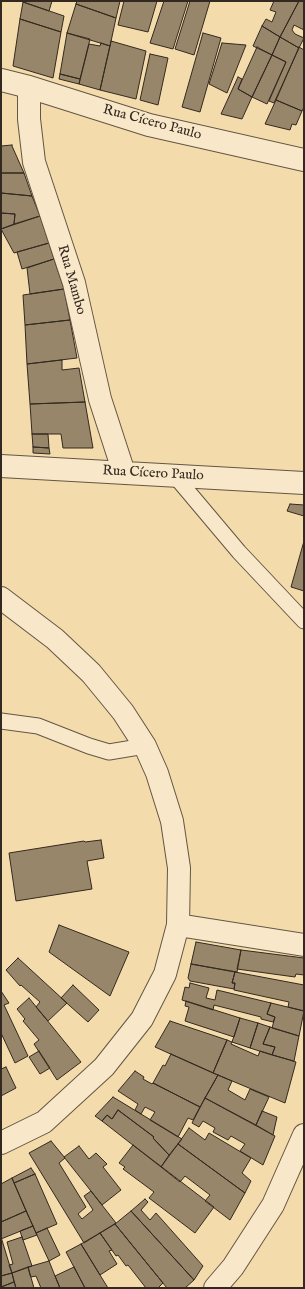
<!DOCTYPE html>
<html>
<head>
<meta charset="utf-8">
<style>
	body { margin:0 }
	#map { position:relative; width:305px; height:1289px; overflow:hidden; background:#f4dbac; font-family:"IM FELL English",serif }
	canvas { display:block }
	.frame { position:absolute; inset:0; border:2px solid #332920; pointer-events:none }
</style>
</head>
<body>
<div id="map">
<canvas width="305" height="1289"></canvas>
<div class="frame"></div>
</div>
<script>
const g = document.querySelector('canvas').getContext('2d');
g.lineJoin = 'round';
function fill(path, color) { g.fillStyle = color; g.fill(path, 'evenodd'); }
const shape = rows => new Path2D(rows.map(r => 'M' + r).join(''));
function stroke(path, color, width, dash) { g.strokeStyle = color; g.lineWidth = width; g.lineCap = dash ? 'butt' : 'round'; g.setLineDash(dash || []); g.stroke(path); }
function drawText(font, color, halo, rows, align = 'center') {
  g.font = font + ' "IM FELL English",serif'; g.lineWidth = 3.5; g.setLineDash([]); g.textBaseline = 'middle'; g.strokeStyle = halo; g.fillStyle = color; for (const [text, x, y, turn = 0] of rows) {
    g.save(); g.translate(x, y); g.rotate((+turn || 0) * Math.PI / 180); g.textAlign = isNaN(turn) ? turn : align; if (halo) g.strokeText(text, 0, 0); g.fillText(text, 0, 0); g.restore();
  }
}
const building = shape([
	[23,1,52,1,49,11,23,2,23,1],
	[77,1,120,1,116,18,76,4,77,1],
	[124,1,157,1,148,32,118,25,124,1],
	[164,1,188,1,173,49,150,43,164,1],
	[190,1,210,1,194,55,175,49,190,1],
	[274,1,299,1,280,37,262,26,266,19,272,22,276,12,270,10,274,1],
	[299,1,304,1,304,30,294,25,292,30,295,34,304,38,299,48,280,37,299,1],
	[23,2,64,16,61,32,20,19,23,2],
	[76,4,116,18,110,46,67,33,76,4],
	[20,19,61,32,53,78,13,66,20,19],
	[262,26,280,37,272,55,253,46,262,26],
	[67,33,90,39,80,79,60,74,67,33],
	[203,33,221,38,200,112,182,107,203,33],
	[280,37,299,48,274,103,269,101,286,62,272,55,280,37],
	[111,41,146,51,136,99,100,90,111,41],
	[101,43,110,46,100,90,79,84,89,44,100,46,101,43],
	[222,43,246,45,227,93,209,84,222,43],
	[257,47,272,55,252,97,238,89,257,47],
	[299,47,304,50,304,107,302,111,276,100,299,47],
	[150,54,168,58,158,105,140,100,150,54],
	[272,55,286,62,267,104,252,97,272,55],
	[60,74,80,79,79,84,59,79,60,74],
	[238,77,242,79,238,89,252,97,242,119,221,114,238,77],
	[276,100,302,111,296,125,292,124,290,130,265,124,276,100],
	[12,145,12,146,24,173,1,173,1,146,12,145],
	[1,173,24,173,32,196,1,193,1,173],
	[1,193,32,196,40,216,14,224,15,214,1,213,1,193],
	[1,213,15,214,14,224,1,229,1,213],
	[40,216,49,243,14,253,1,229,40,216],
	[49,243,54,259,22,269,17,252,49,243],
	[54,259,64,289,30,294,27,268,54,259],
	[64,289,70,320,25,325,23,295,64,289],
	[70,320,77,358,27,364,25,325,70,320],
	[62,360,62,370,79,368,85,402,30,404,27,364,62,360],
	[85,402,93,448,63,448,61,434,32,434,30,404,85,402],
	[32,434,48,434,49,448,33,447,32,434],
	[33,447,49,448,50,454,33,453,33,447],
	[290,504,304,505,304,516,287,511,290,504],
	[304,541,304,591,291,587,304,541],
	[101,840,104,858,87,861,92,889,16,901,9,853,84,841,85,842,101,840],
	[59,925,129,952,110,996,49,952,59,925],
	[196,942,241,950,237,972,191,964,196,942],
	[241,950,304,958,304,975,296,974,295,977,237,969,241,950],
	[18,958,67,1003,48,1021,36,1007,40,1002,21,985,20,986,6,970,18,958],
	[191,964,235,972,232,983,235,983,234,989,190,981,188,978,191,964],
	[235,972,304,985,304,1011,288,1007,289,1002,234,990,235,983,232,983,235,972],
	[190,983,209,988,206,998,215,1000,217,990,271,1003,267,1014,275,1017,273,1022,261,1019,261,1017,214,1005,213,1010,182,1000,185,987,189,988,190,983],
	[73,985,99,1010,88,1022,61,998,73,985],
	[1,991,9,1003,4,1005,28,1056,15,1063,1,1033,1,991],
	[29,998,81,1062,57,1080,34,1044,39,1040,23,1021,25,1019,17,1009,29,998],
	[186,1001,240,1018,234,1037,185,1021,189,1007,185,1006,186,1001],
	[271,1003,304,1011,299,1036,272,1028,275,1017,267,1014,271,1003],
	[240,1018,258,1023,250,1048,232,1042,240,1018],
	[170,1021,227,1040,213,1073,155,1047,170,1021],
	[258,1023,270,1027,263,1044,275,1047,272,1055,250,1048,258,1023],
	[270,1027,299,1036,294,1061,272,1055,275,1047,263,1044,270,1027],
	[227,1040,232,1042,231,1044,258,1056,260,1051,296,1062,285,1103,213,1073,227,1040],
	[39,1051,50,1068,40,1074,29,1057,39,1051],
	[171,1054,218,1075,200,1107,153,1083,163,1065,165,1066,171,1054],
	[6,1067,16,1088,1,1096,1,1069,6,1067],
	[135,1071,144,1077,143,1079,152,1084,153,1083,200,1107,193,1120,188,1118,178,1137,150,1120,155,1112,145,1107,141,1114,135,1110,138,1104,118,1091,135,1071],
	[218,1075,232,1081,228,1090,245,1100,250,1089,269,1097,256,1125,205,1098,218,1075],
	[113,1097,182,1139,169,1155,153,1138,154,1137,118,1110,112,1119,107,1115,102,1121,95,1116,113,1097],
	[205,1098,275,1136,263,1165,240,1151,245,1144,231,1136,228,1140,213,1132,215,1128,203,1121,199,1127,192,1123,205,1098],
	[118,1110,154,1137,153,1138,169,1155,161,1167,102,1121,107,1115,112,1119,118,1110],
	[262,1111,277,1117,273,1135,256,1125,262,1111],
	[189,1128,205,1140,209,1133,251,1158,242,1173,251,1181,245,1193,178,1144,189,1128],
	[51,1141,65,1158,59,1163,86,1207,78,1214,82,1219,93,1210,84,1196,91,1191,116,1223,84,1243,29,1153,51,1141],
	[178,1144,245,1193,230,1220,205,1201,210,1195,185,1176,180,1182,161,1167,178,1144],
	[133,1145,214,1207,195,1233,149,1198,154,1192,123,1169,125,1167,119,1163,133,1145],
	[79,1146,89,1159,96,1153,107,1164,103,1167,121,1190,102,1205,64,1157,79,1146],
	[31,1168,35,1174,14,1183,12,1178,31,1168],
	[35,1174,57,1224,36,1233,14,1183,35,1174],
	[12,1178,26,1211,1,1222,1,1184,12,1178],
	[145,1199,148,1202,141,1210,150,1220,156,1213,203,1266,194,1280,131,1211,145,1199],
	[26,1211,33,1226,1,1239,1,1222,26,1211],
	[131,1211,194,1280,185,1288,167,1288,115,1224,131,1211],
	[115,1224,163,1283,158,1288,146,1288,128,1265,126,1266,118,1255,116,1256,100,1233,115,1224],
	[33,1226,37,1235,23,1240,20,1231,33,1226],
	[47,1228,60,1255,49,1261,36,1233,47,1228],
	[100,1233,112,1250,109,1251,117,1264,100,1275,81,1244,100,1233],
	[1,1237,12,1273,1,1276,1,1237],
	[22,1237,32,1266,12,1273,9,1265,13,1264,7,1242,22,1237],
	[81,1244,100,1275,108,1288,85,1288,66,1252,81,1244],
	[49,1261,55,1276,60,1288,41,1288,36,1276,31,1277,30,1275,28,1267,49,1261],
	[28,1267,34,1288,16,1288,12,1273,28,1267],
	[74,1267,85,1288,60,1288,55,1276,74,1267],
	[12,1273,14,1282,1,1287,1,1276,12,1273],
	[14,1282,16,1288,1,1288,1,1287,14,1282]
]);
fill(building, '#978669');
stroke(building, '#332920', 1);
const lane = shape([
	[175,476,239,552,304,621],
	[1,721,38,726,89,746,109,752,145,746]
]);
const street = shape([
	[1,80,29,87,149,125,304,160],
	[29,87,29,119,34,162,74,283,100,399,124,473],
	[1,466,304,483],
	[1,598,55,639,91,673,123,712,145,746,157,773,172,821,179,868,178,925,165,974,142,1019,104,1067,44,1122,1,1143],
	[178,925,304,945],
	[215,1288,233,1267,273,1205,304,1135]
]);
stroke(lane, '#635643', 17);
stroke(street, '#635643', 24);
stroke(lane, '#f8e8c9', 15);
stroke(street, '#f8e8c9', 22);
drawText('14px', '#332920', '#f8e8c9', [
	["Rua Cícero Paulo",152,123,15],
	["Rua Mambo",71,280,74],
	["Rua Cícero Paulo",153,474,3]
]);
</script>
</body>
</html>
